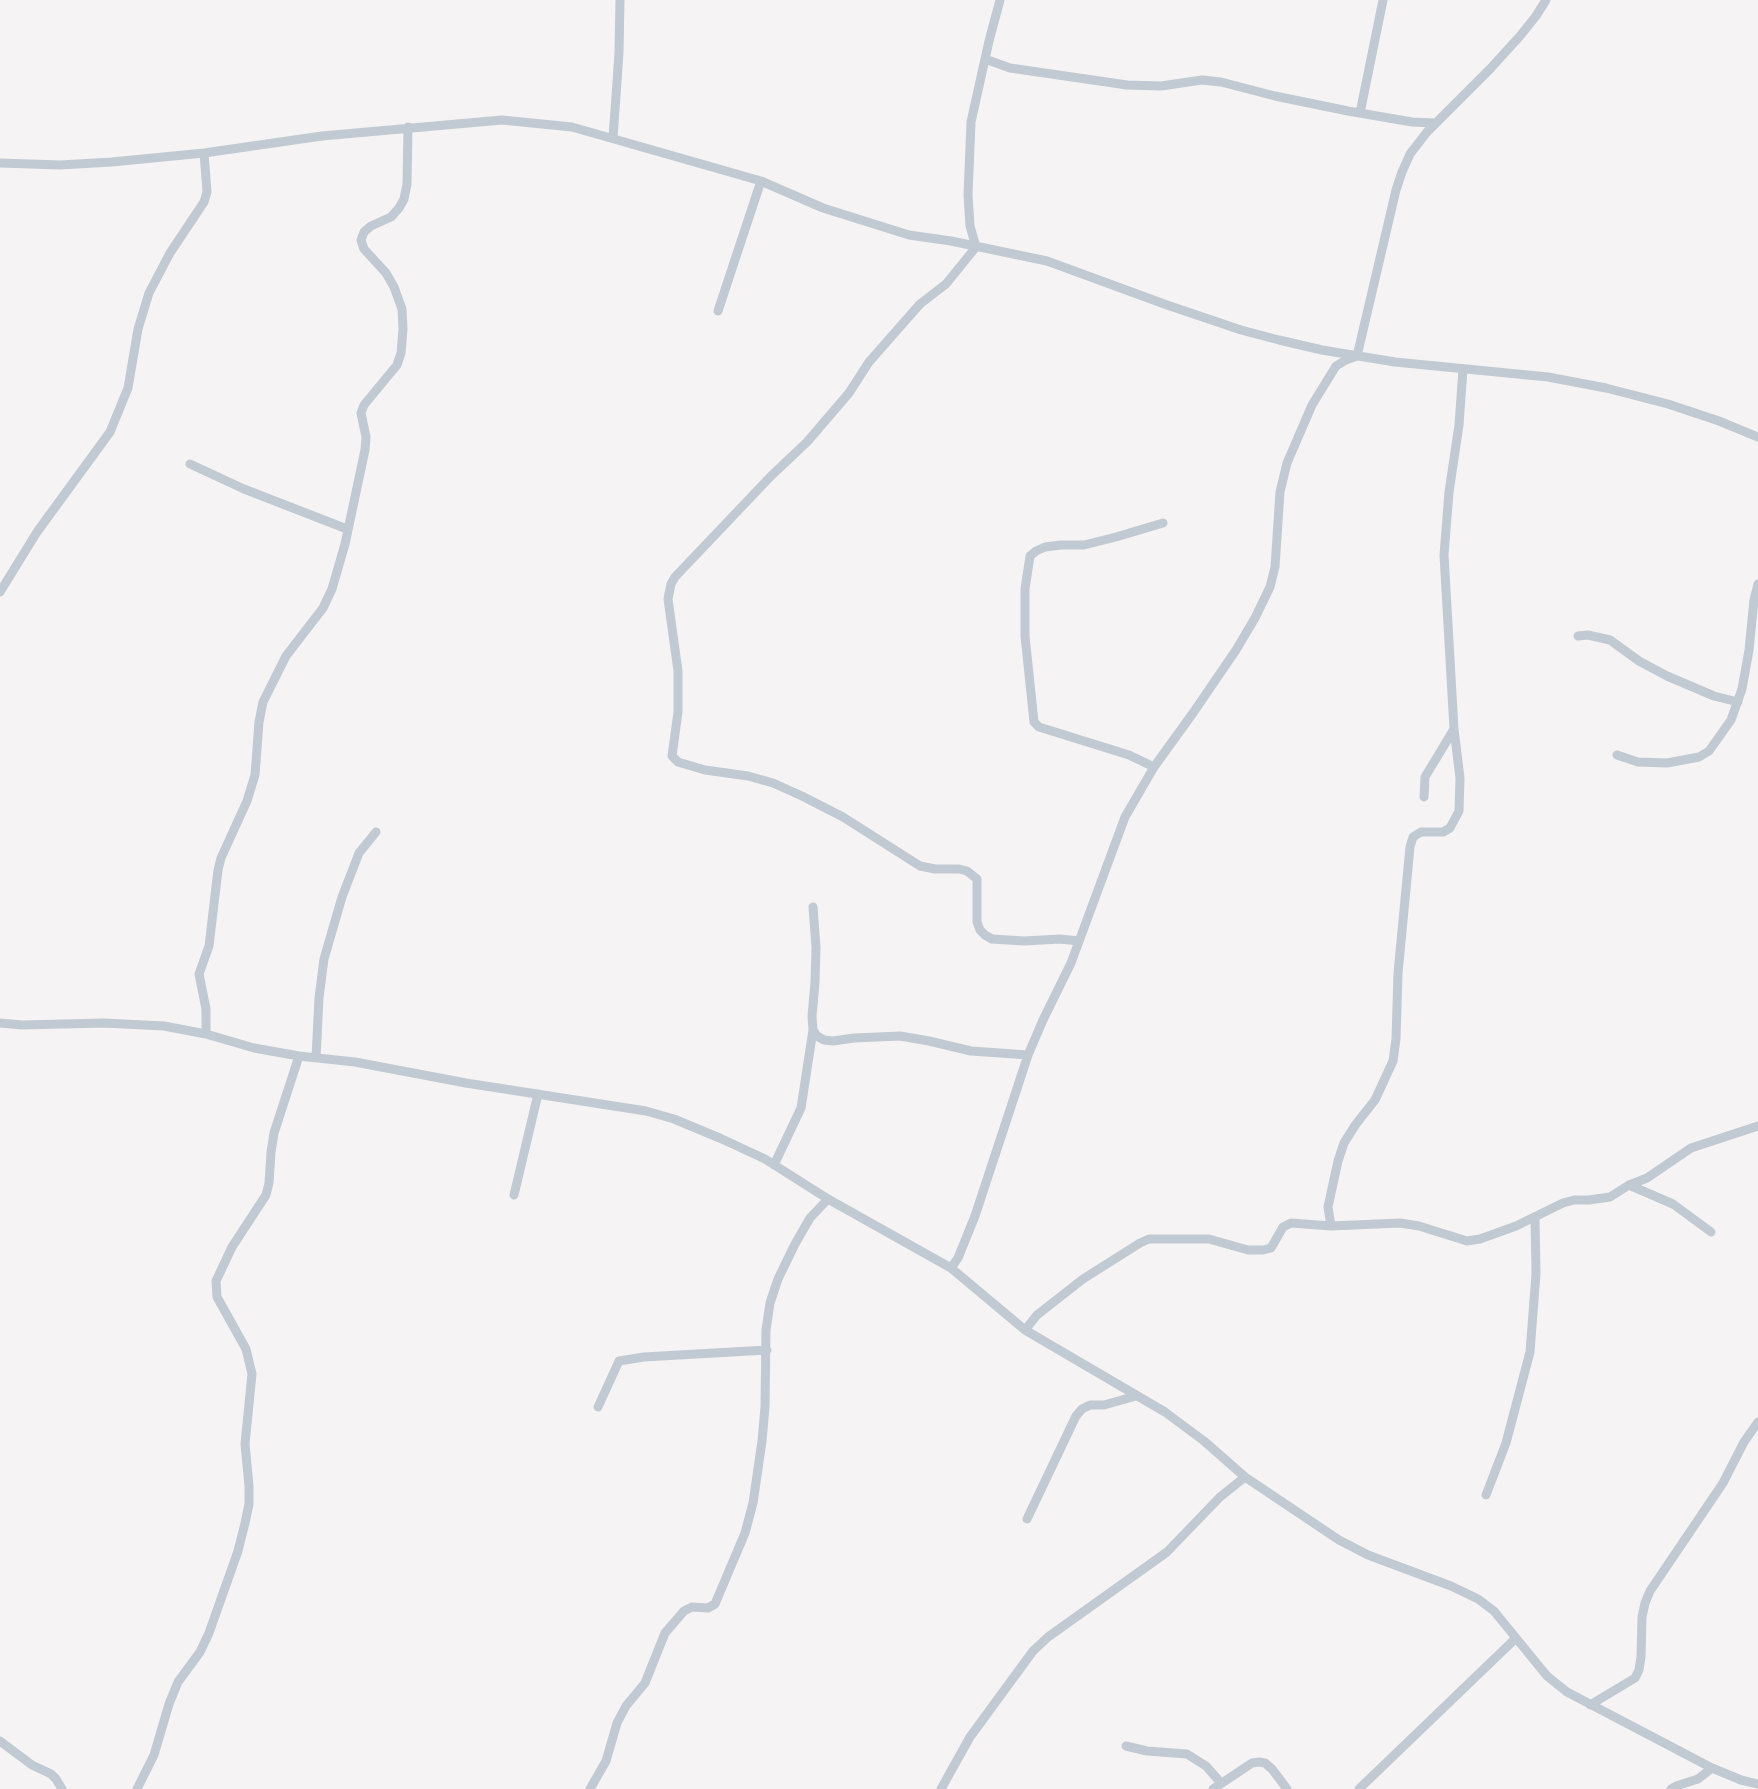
<!DOCTYPE html>
<html>
<head>
<meta charset="utf-8">
<style>
	body { margin:0 }
	canvas { display:block; background:#f5f3f3 }
</style>
</head>
<body>
<canvas width="1758" height="1789"></canvas>
<script>
const g = document.querySelector('canvas').getContext('2d');
g.lineJoin = 'round';
const shape = rows => new Path2D(rows.map(r => 'M' + r).join(''));
function stroke(path, color, width, dash) { g.strokeStyle = color; g.lineWidth = width; g.lineCap = dash ? 'butt' : 'round'; g.setLineDash(dash || []); g.stroke(path); }
stroke(shape([
	[1000,0,989,41,971,122,968,195,970,226,976,247,946,284,920,304,869,362,849,393,807,442,771,476,675,577,671,584,668,599,678,671,678,712,672,756,678,762,705,770,748,776,773,783,802,796,843,817,920,866,935,869,959,869,967,871,977,879,977,922,980,930,985,935,992,939,1024,941,1060,939,1079,941],
	[985,59,1010,68,1024,70,1127,85,1161,86,1202,80,1221,82,1275,96,1348,111,1412,122,1436,123],
	[1360,113,1383,0],
	[613,138,619,53,620,0],
	[0,163,60,165,112,162,204,153,322,136,502,120,572,127,761,181,823,208,909,235,951,241,1047,261,1167,305,1241,330,1279,340,1322,350,1395,362,1548,377,1606,388,1668,404,1719,421,1758,437],
	[718,311,761,181],
	[190,464,244,489,347,529],
	[0,592,37,532,110,432,128,388,138,329,149,293,170,253,204,202,207,192,204,153],
	[1578,636,1588,635,1610,640,1639,661,1667,676,1714,696,1738,702],
	[1617,755,1638,762,1667,763,1699,757,1709,751,1731,720,1742,689,1749,650,1754,600,1758,584],
	[1154,767,1129,755,1039,727,1034,722,1025,636,1025,589,1030,556,1036,551,1045,547,1061,545,1084,545,1116,537,1163,523],
	[1424,797,1425,777,1454,729],
	[813,907,816,947,815,983,812,1016,813,1030,817,1036,824,1040,833,1041,854,1038,900,1036,929,1041,971,1051,1028,1055],
	[0,1023,22,1025,104,1023,164,1026,206,1034,254,1048,299,1056,355,1062,466,1083,646,1111,674,1119,722,1139,765,1159,828,1199,951,1268,1025,1330,1165,1412,1204,1441,1245,1477,1339,1540,1368,1555,1451,1586,1478,1599,1494,1611,1547,1676,1567,1692,1712,1768,1741,1780,1758,1784],
	[206,1034,206,1009,199,974,209,946,218,870,221,858,247,801,255,775,259,722,263,702,286,656,323,608,332,589,345,544,365,450,366,437,361,413,364,405,397,365,401,353,403,329,402,309,394,287,386,273,364,249,361,240,364,232,371,226,391,217,399,208,404,199,407,184,408,127],
	[316,1058,319,998,324,959,342,897,359,853,376,832],
	[774,1165,801,1108,813,1030],
	[1629,1185,1673,1204,1711,1232],
	[514,1195,538,1094],
	[1331,1226,1328,1207,1338,1161,1344,1143,1356,1124,1375,1100,1393,1061,1396,1039,1398,973,1410,847,1413,837,1421,832,1443,832,1450,828,1459,811,1460,778,1454,729,1444,555,1449,492,1459,425,1463,369],
	[951,1268,958,1258,975,1216,1028,1055,1043,1020,1071,963,1125,817,1154,767,1193,713,1236,650,1255,618,1270,587,1275,567,1280,492,1287,463,1312,405,1336,366,1346,360,1357,356,1396,190,1402,172,1410,154,1427,132,1490,69,1520,36,1536,16,1546,0],
	[1025,1330,1037,1315,1083,1279,1140,1243,1149,1239,1209,1239,1248,1250,1263,1250,1271,1248,1283,1227,1291,1223,1331,1226,1400,1223,1419,1226,1467,1241,1480,1239,1516,1226,1563,1203,1574,1200,1589,1200,1610,1197,1629,1185,1647,1178,1691,1148,1758,1126],
	[598,1407,619,1361,644,1357,767,1350],
	[1486,1495,1506,1443,1530,1352,1536,1274,1535,1217],
	[1027,1519,1076,1416,1082,1409,1090,1405,1104,1405,1136,1396],
	[1590,1705,1635,1678,1639,1670,1641,1657,1642,1617,1645,1603,1650,1591,1723,1483,1744,1442,1758,1422],
	[0,1741,32,1765,51,1774,56,1779,62,1789],
	[1126,1746,1147,1751,1187,1754,1206,1766,1221,1783],
	[137,1789,154,1755,169,1704,178,1682,200,1652,209,1633,238,1551,245,1523,249,1504,249,1486,245,1444,252,1374,246,1349,217,1297,216,1281,232,1247,266,1195,269,1183,271,1152,274,1133,299,1056],
	[590,1789,606,1761,617,1723,626,1706,645,1683,665,1633,684,1611,692,1607,708,1608,715,1604,745,1533,753,1503,762,1441,765,1407,766,1330,770,1303,778,1279,795,1244,810,1218,828,1199],
	[941,1789,970,1737,1033,1651,1048,1637,1167,1552,1220,1497,1245,1477],
	[1213,1789,1252,1763,1259,1762,1265,1763,1272,1769,1287,1789],
	[1359,1789,1515,1639],
	[1671,1789,1676,1786,1698,1779,1712,1768]
]), '#c1cad2', 9);
</script>
</body>
</html>
